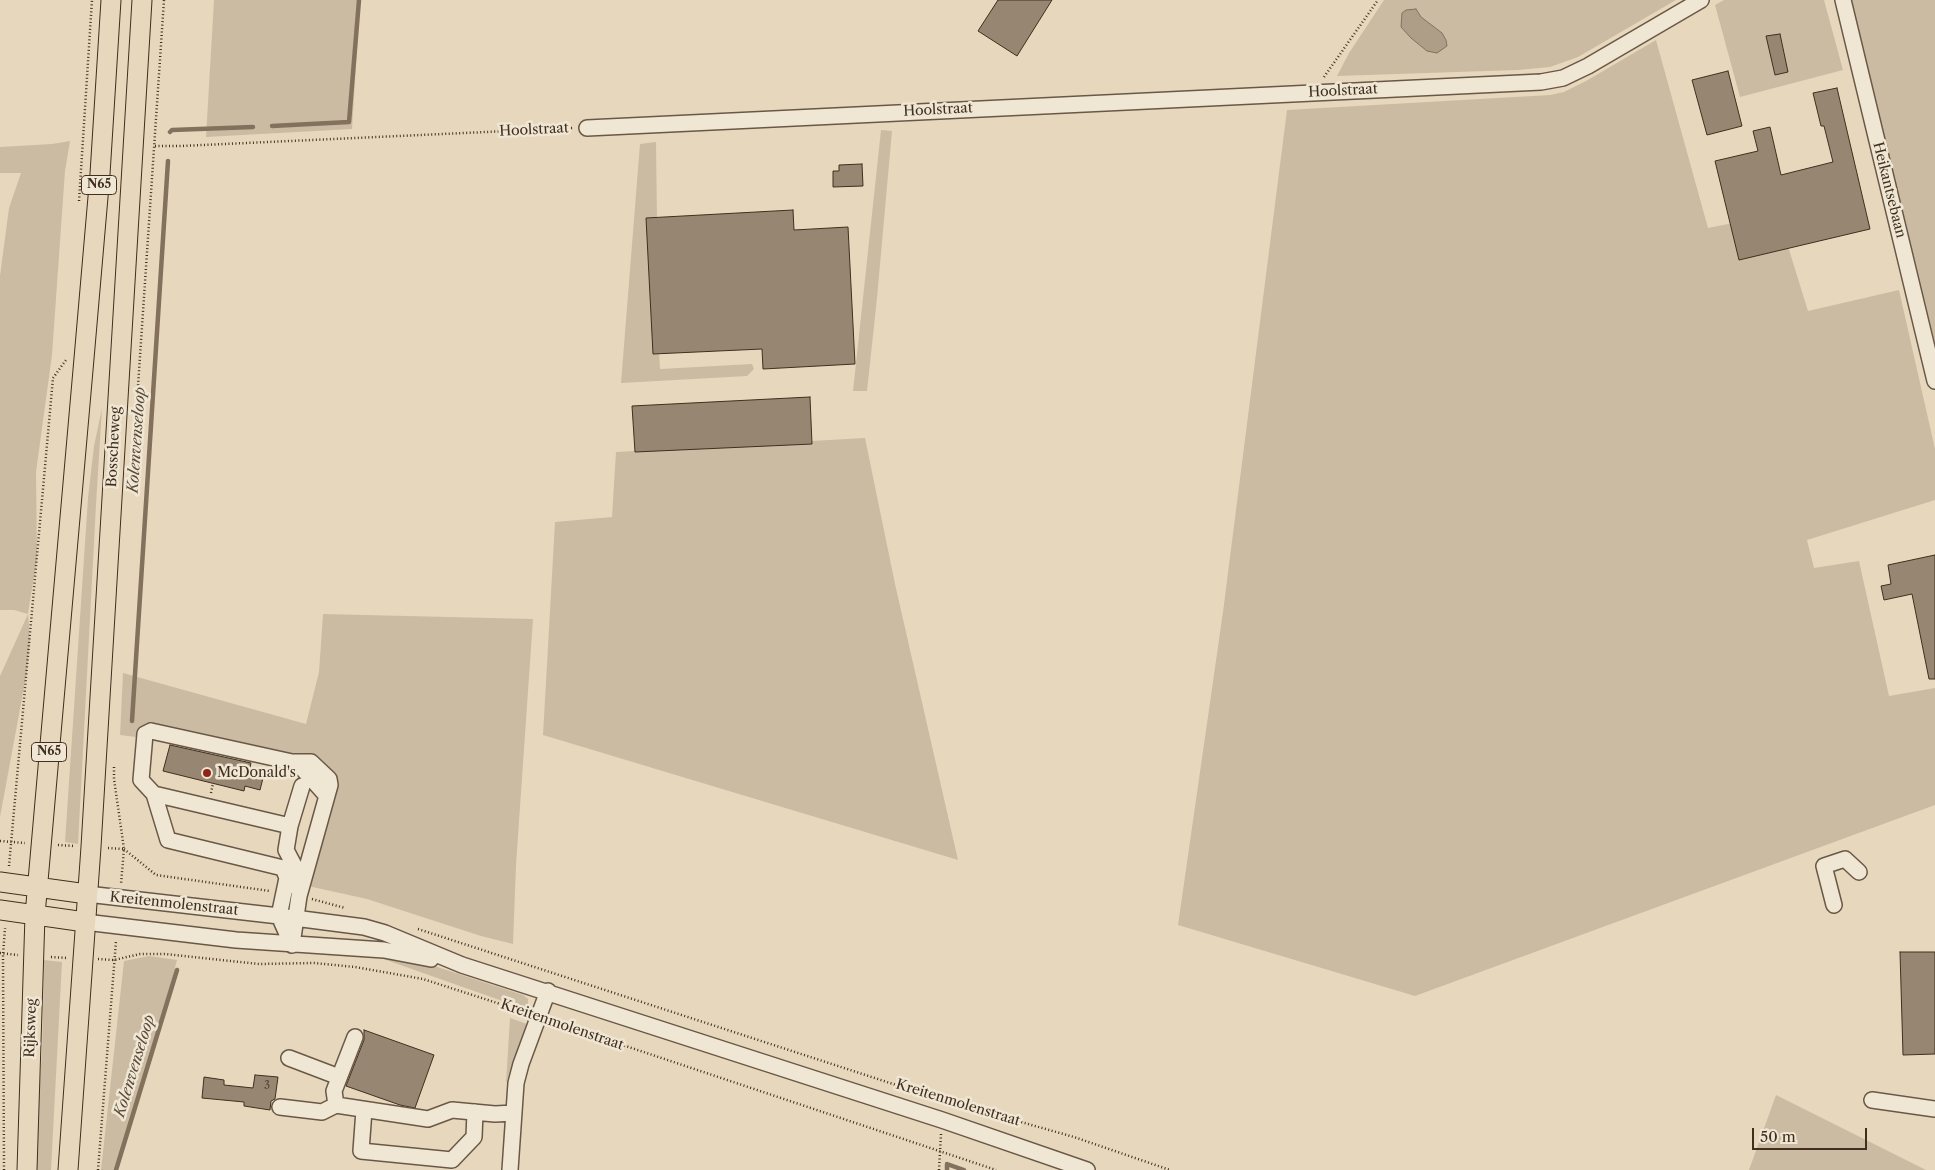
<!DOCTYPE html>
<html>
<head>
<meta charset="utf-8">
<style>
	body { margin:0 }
	#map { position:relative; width:1935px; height:1170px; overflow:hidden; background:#e7d8bd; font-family:"Libre Caslon Text",serif }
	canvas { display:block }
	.scale { position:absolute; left:1752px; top:1128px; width:115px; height:22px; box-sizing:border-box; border:2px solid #412e1f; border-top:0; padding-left:6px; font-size:15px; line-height:18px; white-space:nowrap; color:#412e1f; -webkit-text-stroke:4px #efe6d4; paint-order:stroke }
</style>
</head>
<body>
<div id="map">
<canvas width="1935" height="1170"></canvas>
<div class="scale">50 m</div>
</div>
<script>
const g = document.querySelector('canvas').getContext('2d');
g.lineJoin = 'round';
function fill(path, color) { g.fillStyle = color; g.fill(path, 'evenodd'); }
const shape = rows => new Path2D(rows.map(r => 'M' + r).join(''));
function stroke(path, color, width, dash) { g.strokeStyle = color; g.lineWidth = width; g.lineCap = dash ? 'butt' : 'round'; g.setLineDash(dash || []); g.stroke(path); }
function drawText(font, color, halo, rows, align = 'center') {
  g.font = font + ' "Libre Caslon Text",serif'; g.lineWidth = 5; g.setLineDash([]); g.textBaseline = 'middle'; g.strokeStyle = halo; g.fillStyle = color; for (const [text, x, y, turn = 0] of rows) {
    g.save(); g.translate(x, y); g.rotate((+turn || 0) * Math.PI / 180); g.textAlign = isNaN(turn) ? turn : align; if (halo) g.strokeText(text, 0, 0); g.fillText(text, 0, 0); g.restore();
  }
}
fill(shape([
	[214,0,360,0,352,129,206,137],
	[1384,0,1676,0,1578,57,1550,67,1518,70,1337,76,1349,53],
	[1724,0,1824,0,1843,70,1740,97,1715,5],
	[1848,0,1935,0,1935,349,1858,42],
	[1656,40,1708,228,1778,214,1808,311,1899,290,1935,449,1935,500,1807,540,1814,568,1859,561,1889,696,1935,688,1935,805,1415,996,1178,925,1223,612,1287,110,1550,95,1564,92,1586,81],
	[881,130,892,131,877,298,867,391,853,391],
	[70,141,65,171,52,355,36,472,37,559,28,613,30,642,27,671,0,817,0,676,28,614,14,610,0,610,0,276,9,208,21,173,0,173,0,147,52,144],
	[656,142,657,221,652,221,660,369,752,364,754,369,747,376,621,383,640,144],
	[102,408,96,505,78,844,65,842,88,498,94,446],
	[865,438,895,584,958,860,543,735,555,522,612,517,616,452],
	[323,614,533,619,516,865,513,944,481,936,367,899,308,886,321,837,318,760,120,735,123,673,306,724,319,672],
	[372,955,425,963,523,995,528,999,528,1010],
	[149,956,177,960,149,1067,116,1170,101,1170,124,961],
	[44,960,62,962,51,1170,36,1170,37,1126,42,1050],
	[510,1018,527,1024,506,1083],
	[1776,1095,1926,1170,1749,1170]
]), '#cbbba2');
const water = shape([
	[1416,9,1421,17,1442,33,1446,40,1447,46,1437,53,1427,51,1411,38,1401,27,1402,13,1406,10,1416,9]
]);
fill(water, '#af9e87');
stroke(water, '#83715d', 1);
stroke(shape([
	[272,126,349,122,359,0],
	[170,132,172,130,253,127],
	[132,721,168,161],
	[116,1170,177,970],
	[947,1170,947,1164,964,1170]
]), '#83715d', 4.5);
const building = shape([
	[998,0,1052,0,1017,56,978,31,998,0],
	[1780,34,1788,72,1775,75,1766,36,1780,34],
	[1728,71,1742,126,1707,135,1692,80,1728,71],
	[1837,88,1870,229,1739,260,1715,161,1758,151,1753,131,1770,127,1781,175,1833,162,1824,126,1821,126,1813,93,1837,88],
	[862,164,863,186,833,187,833,171,839,171,839,165,862,164],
	[793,210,794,230,848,227,855,364,763,369,762,349,653,354,646,218,793,210],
	[810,397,812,444,635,452,632,406,810,397],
	[1935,555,1935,679,1929,679,1912,594,1884,600,1881,586,1891,584,1888,565,1935,555],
	[170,745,251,763,249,771,264,774,260,790,245,786,244,791,163,771,170,745],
	[1900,952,1935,952,1935,1054,1903,1055,1900,952],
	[364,1030,434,1055,415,1108,400,1105,346,1086,364,1040,364,1030],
	[255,1075,278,1077,275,1099,271,1101,270,1110,244,1106,244,1102,202,1098,204,1077,224,1080,224,1085,253,1088,255,1075]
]);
fill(building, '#978671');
stroke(building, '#412e1f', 1);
const minor = shape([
	[1843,0,1935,381],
	[587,128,1541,82,1563,78,1588,66,1701,0],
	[151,731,292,762,311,762,329,779,330,785,299,896,292,945,279,916,287,878,283,868,168,840,154,794,141,780,145,734,151,731],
	[292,762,301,767,326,795],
	[154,794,290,826],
	[297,888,295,879,296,869,286,850,290,826,302,786],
	[87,894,279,916,364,927,385,933,462,965,942,1120,1087,1170],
	[1834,905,1824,866,1845,859,1859,872],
	[85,922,236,940,384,950,431,959],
	[289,1058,339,1077],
	[1872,1100,1935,1109],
	[336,1105,334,1091,355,1037],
	[280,1107,322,1112,336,1105,428,1119,452,1110,495,1114,514,1113],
	[364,1110,361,1151,452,1160,474,1137,475,1112],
	[510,1170,516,1083,521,1064,548,991]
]);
const major = shape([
	[0,882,87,894],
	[0,910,85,922],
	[27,1170,35,915,83,370,100,174,111,0],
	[68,1170,91,847,142,0]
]);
stroke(minor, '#6a5846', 18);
stroke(major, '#412e1f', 21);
stroke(shape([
	[1324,77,1378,0],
	[155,146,181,146,573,128],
	[79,201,92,0],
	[131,490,164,0],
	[114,767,114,779,124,849,121,884],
	[211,793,213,783],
	[0,841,25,843],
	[58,845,75,846],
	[108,848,124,849],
	[124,849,156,875,270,891],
	[9,866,53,378,66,360],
	[312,899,345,908],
	[418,929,936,1098,1074,1137,1170,1170],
	[0,953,18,955],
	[51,957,68,958],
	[98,959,114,960,140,954,165,954,259,964,314,963,355,967,423,979,525,1012],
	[551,1021,996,1170],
	[4,1170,3,955,5,928],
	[98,1170,116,941],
	[939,1170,941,1134]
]), '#412e1f', 2.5, [1, 2.5]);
stroke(minor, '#efe6d4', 15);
stroke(major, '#e7d8bd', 19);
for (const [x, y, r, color] of [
	[207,773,5,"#8f2418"]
]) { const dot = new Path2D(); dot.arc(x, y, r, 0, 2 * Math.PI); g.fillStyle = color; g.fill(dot); stroke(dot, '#efe6d4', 2); }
drawText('11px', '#564434', null, [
	["3",267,1086]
]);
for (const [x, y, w] of [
	[99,185,35],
	[49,752,35]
]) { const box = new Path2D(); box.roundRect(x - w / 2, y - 9.5, w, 19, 4); g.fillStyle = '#efe6d4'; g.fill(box); stroke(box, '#412e1f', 1); }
drawText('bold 12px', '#412e1f', null, [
	["N65",99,185],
	["N65",49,752]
]);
drawText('14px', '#412e1f', '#efe6d4', [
	["Hoolstraat",1343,91,-3],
	["Hoolstraat",938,110,-3],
	["Hoolstraat",534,130,-3],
	["Heikantsebaan",1889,190,76],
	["Bosscheweg",114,447,-87],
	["Kreitenmolenstraat",174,904,6],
	["Kreitenmolenstraat",562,1025,19],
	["Rijksweg",31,1028,-88],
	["Kreitenmolenstraat",958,1103,17]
]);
drawText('14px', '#412e1f', '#efe6d4', [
	["McDonald's",217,773]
], 'left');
drawText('italic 15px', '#5c4a39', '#efe6d4', [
	["Kolenvenseloop",137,440,-86],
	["Kolenvenseloop",135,1066,-73]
]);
</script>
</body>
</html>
